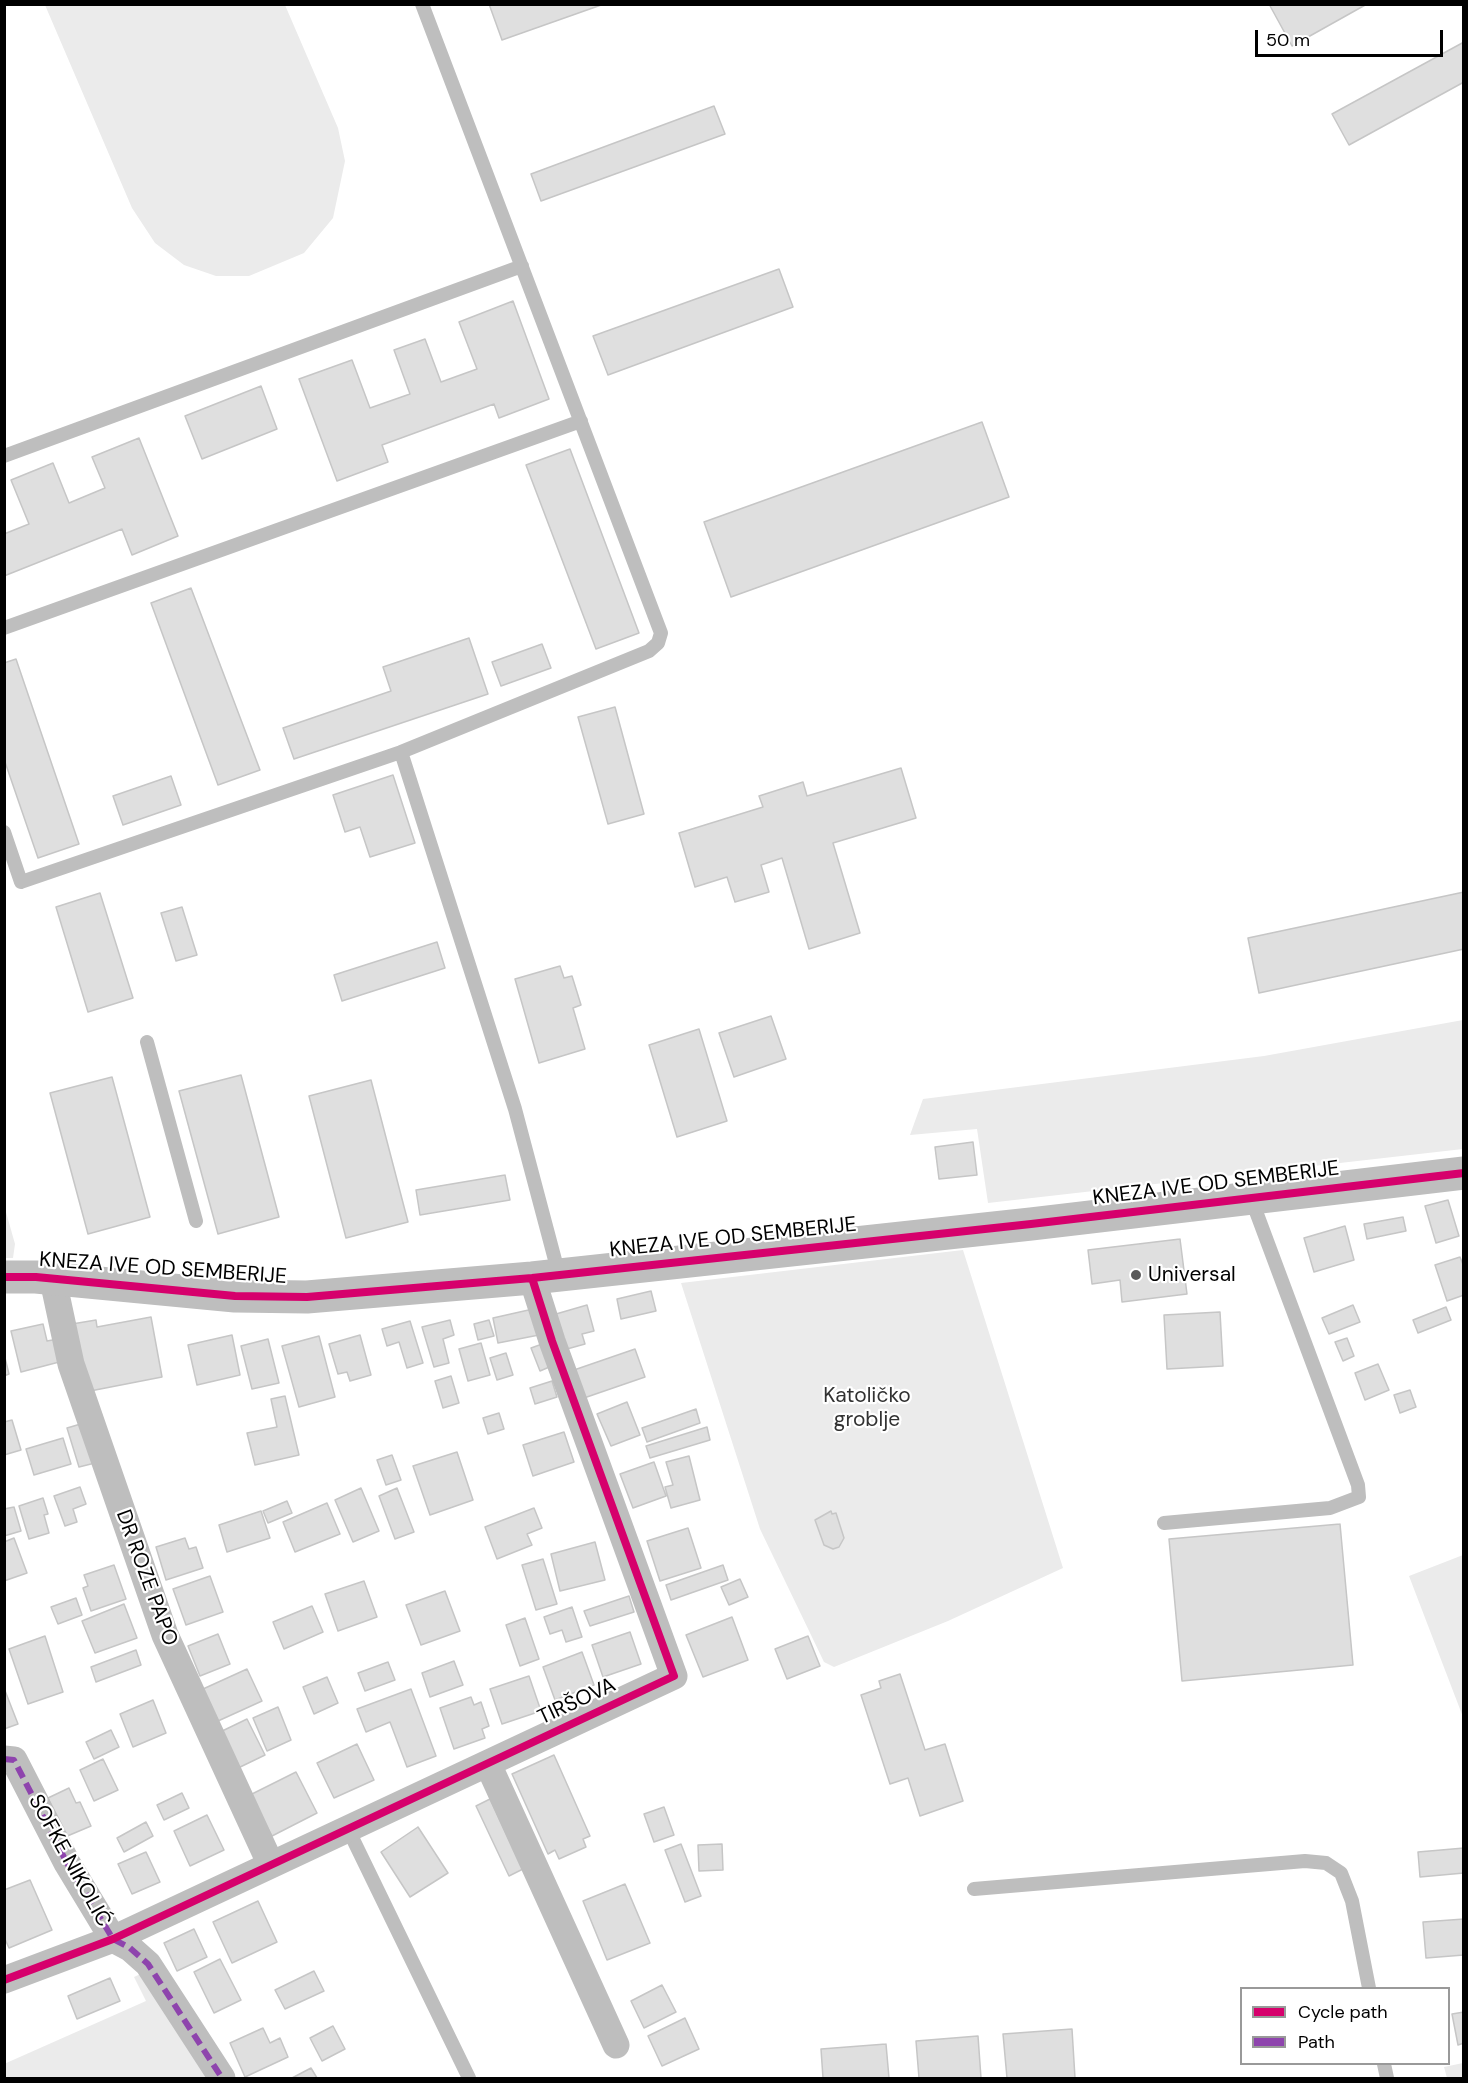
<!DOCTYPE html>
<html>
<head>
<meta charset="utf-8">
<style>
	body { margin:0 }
	#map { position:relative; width:1468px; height:2083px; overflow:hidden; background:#fff; font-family:"DM Sans",sans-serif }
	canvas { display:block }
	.frame { position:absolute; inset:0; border:6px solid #000; pointer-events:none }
	.legend { position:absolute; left:1240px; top:1987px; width:210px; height:78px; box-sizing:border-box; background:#fff; border:2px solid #999; margin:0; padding:8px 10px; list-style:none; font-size:18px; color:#000 }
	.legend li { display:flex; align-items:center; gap:12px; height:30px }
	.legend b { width:30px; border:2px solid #999 }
	.scale { position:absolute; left:1255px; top:30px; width:188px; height:27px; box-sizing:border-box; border:3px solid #000; border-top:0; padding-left:8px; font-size:18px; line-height:21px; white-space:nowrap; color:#000; -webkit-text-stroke:4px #fff; paint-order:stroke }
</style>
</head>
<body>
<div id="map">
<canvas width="1468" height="2083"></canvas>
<div class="frame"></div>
<ul class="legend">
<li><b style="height:8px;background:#d6006c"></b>Cycle path</li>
<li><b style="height:8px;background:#8e44ad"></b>Path</li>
</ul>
<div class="scale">50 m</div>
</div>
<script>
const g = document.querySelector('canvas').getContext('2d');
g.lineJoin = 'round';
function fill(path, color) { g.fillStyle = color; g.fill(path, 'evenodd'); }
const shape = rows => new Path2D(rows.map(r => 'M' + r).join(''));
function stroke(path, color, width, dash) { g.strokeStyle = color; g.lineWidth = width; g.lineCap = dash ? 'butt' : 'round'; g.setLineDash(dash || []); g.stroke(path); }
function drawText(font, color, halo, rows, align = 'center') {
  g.font = font + ' "DM Sans",sans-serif'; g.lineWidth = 4.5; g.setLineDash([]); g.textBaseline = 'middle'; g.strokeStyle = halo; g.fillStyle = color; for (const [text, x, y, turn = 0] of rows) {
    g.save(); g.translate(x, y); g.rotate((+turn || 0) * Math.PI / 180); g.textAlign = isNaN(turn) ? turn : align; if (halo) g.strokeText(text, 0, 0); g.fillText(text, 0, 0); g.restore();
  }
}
fill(shape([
	[45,5,285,5,338,128,345,161,333,218,304,253,249,276,216,276,184,265,155,243,132,208],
	[1463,1020,1463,1149,988,1203,977,1129,910,1135,923,1099,1264,1056],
	[4,1205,15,1244,13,1258,5,1258],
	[963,1250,1063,1568,948,1621,834,1667,824,1662,760,1529,681,1283],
	[1463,1555,1463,1717,1409,1576],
	[147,1971,215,2078,5,2078,4,2064,146,2001,134,1977],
	[1463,2063,1463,2078,1447,2078,1444,2067]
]), '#ebebeb');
const building = shape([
	[489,4,604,4,502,40,489,4],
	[1269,4,1367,4,1292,46,1269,4],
	[1464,42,1464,82,1349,145,1332,114,1464,42],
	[714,106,725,134,541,201,531,174,714,106],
	[779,269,793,307,608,375,593,336,779,269],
	[513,301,549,399,499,418,494,404,382,445,388,462,337,481,299,379,352,360,370,408,410,394,394,350,425,339,441,382,477,369,459,322,513,301],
	[261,386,277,429,202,459,185,416,261,386],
	[982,422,1009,497,731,597,704,522,982,422],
	[139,438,178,536,132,555,122,529,4,576,4,534,29,524,11,480,53,463,69,503,105,488,92,457,139,438],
	[570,449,639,633,596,649,526,465,570,449],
	[191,588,260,770,218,785,151,603,191,588],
	[469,638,488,694,294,759,283,728,391,691,383,667,469,638],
	[542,644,551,668,501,686,492,662,542,644],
	[16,659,79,844,38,858,4,759,4,663,16,659],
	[615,707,644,814,608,824,578,717,615,707],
	[901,768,916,818,833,843,860,933,809,949,782,858,761,865,769,892,735,902,727,877,695,887,679,833,763,807,759,796,803,782,807,796,901,768],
	[393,775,415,843,370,857,360,827,345,832,333,795,393,775],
	[171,776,181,805,123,825,113,796,171,776],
	[1464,892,1464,949,1259,993,1248,938,1464,892],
	[100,893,133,998,88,1012,56,907,100,893],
	[182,907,197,955,176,961,161,913,182,907],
	[437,942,445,968,342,1001,334,975,437,942],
	[560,966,564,978,572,976,581,1005,573,1008,585,1049,539,1063,515,979,560,966],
	[771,1016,786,1059,734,1077,719,1033,771,1016],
	[699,1029,727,1121,677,1137,649,1045,699,1029],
	[241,1075,279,1217,218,1234,179,1091,241,1075],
	[112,1077,150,1217,88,1234,50,1093,112,1077],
	[371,1080,408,1222,346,1238,309,1096,371,1080],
	[973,1142,977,1175,939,1179,935,1147,973,1142],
	[505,1175,510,1200,420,1215,416,1190,505,1175],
	[1448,1200,1459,1236,1436,1243,1425,1206,1448,1200],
	[1403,1217,1406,1231,1367,1239,1364,1224,1403,1217],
	[1345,1226,1354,1260,1314,1272,1304,1238,1345,1226],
	[1180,1239,1187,1294,1122,1302,1120,1280,1092,1284,1088,1250,1180,1239],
	[1460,1257,1464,1267,1464,1295,1447,1301,1435,1265,1460,1257],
	[651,1291,656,1311,621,1319,617,1299,651,1291],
	[587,1305,594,1331,582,1334,585,1344,567,1349,556,1314,587,1305],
	[1353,1305,1360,1322,1329,1334,1322,1318,1353,1305],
	[1446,1307,1451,1320,1418,1333,1413,1320,1446,1307],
	[533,1309,539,1335,498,1343,493,1318,533,1309],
	[1220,1312,1223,1366,1167,1369,1164,1315,1220,1312],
	[151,1317,162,1377,85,1392,72,1324,96,1320,97,1327,151,1317],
	[450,1320,454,1335,443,1339,449,1363,434,1367,422,1327,450,1320],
	[489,1320,494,1336,478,1340,474,1324,489,1320],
	[410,1321,423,1363,407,1368,399,1342,387,1346,382,1329,410,1321],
	[43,1324,47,1341,58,1339,63,1361,21,1372,11,1331,43,1324],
	[232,1335,240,1375,197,1385,188,1345,232,1335],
	[360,1335,371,1375,350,1381,347,1372,338,1374,329,1344,360,1335],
	[319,1336,335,1397,299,1407,282,1346,319,1336],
	[1347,1338,1354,1356,1343,1361,1335,1342,1347,1338],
	[268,1339,279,1383,252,1389,241,1346,268,1339],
	[481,1343,490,1375,468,1381,459,1349,481,1343],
	[545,1343,554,1365,540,1371,531,1348,545,1343],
	[635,1349,645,1377,584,1398,574,1370,635,1349],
	[506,1353,513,1375,497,1380,490,1358,506,1353],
	[4,1354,9,1374,4,1376,4,1354],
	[1378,1364,1389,1390,1365,1400,1355,1373,1378,1364],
	[451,1376,459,1403,443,1408,435,1381,451,1376],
	[552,1381,557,1397,535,1404,530,1388,552,1381],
	[1410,1390,1416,1407,1400,1413,1394,1395,1410,1390],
	[285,1396,299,1455,255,1465,247,1433,277,1427,271,1399,285,1396],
	[627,1402,640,1435,611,1446,597,1414,627,1402],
	[696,1409,700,1423,647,1442,642,1428,696,1409],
	[499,1413,504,1429,488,1434,483,1418,499,1413],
	[12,1420,21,1450,4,1455,4,1422,12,1420],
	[84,1423,95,1463,79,1467,67,1428,84,1423],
	[707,1427,710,1440,650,1458,646,1446,707,1427],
	[564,1432,574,1462,533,1476,523,1445,564,1432],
	[63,1438,71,1464,34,1475,26,1449,63,1438],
	[457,1452,473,1500,430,1515,413,1466,457,1452],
	[392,1455,401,1480,386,1485,377,1460,392,1455],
	[689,1456,700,1500,671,1508,665,1487,673,1485,666,1462,689,1456],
	[654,1462,666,1496,633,1508,620,1474,654,1462],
	[80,1487,86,1504,73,1509,77,1522,65,1526,54,1496,80,1487],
	[361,1488,379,1531,353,1542,335,1500,361,1488],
	[397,1488,414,1532,395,1539,379,1496,397,1488],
	[43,1498,48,1514,44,1515,49,1533,29,1539,19,1506,43,1498],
	[287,1501,292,1513,268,1523,263,1511,287,1501],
	[327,1503,340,1534,295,1552,283,1522,327,1503],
	[14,1507,21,1531,4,1536,4,1509,14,1507],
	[534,1508,542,1528,527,1534,532,1545,497,1559,485,1527,534,1508],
	[261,1511,270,1538,227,1552,219,1525,261,1511],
	[831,1511,832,1514,836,1513,844,1538,839,1547,833,1549,824,1545,815,1520,831,1511],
	[1340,1524,1353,1665,1182,1681,1169,1539,1340,1524],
	[688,1528,701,1568,660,1581,647,1541,688,1528],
	[14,1538,27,1573,4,1581,4,1542,14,1538],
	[185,1538,189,1549,196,1547,203,1568,166,1580,156,1547,185,1538],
	[595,1542,605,1580,560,1591,551,1554,595,1542],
	[543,1559,557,1604,536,1610,522,1565,543,1559],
	[114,1565,126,1599,91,1611,83,1588,88,1586,84,1575,114,1565],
	[723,1565,728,1580,671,1600,666,1585,723,1565],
	[210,1576,223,1612,186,1625,173,1589,210,1576],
	[740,1579,748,1597,729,1605,721,1587,740,1579],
	[364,1581,377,1617,338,1631,325,1594,364,1581],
	[445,1591,460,1631,421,1645,406,1605,445,1591],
	[629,1596,634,1612,590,1626,584,1611,629,1596],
	[76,1598,82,1615,58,1624,51,1607,76,1598],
	[124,1604,137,1638,95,1653,82,1621,124,1604],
	[312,1606,323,1632,284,1649,273,1622,312,1606],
	[572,1607,582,1637,566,1642,562,1630,550,1634,544,1617,572,1607],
	[732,1617,748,1660,703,1677,686,1635,732,1617],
	[525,1618,539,1659,520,1666,506,1625,525,1618],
	[630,1632,641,1664,603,1677,592,1645,630,1632],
	[218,1634,230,1664,200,1676,188,1646,218,1634],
	[45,1636,63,1692,28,1704,9,1649,45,1636],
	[808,1636,820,1666,787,1679,775,1649,808,1636],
	[136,1650,141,1665,96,1682,91,1667,136,1650],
	[582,1652,594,1685,555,1700,543,1667,582,1652],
	[454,1661,463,1685,430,1697,422,1673,454,1661],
	[388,1662,395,1680,365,1691,358,1673,388,1662],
	[247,1669,262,1701,218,1721,203,1689,247,1669],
	[900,1674,925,1750,945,1744,963,1801,920,1816,908,1778,890,1784,861,1695,881,1688,879,1681,900,1674],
	[529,1676,541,1711,502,1724,490,1689,529,1676],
	[327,1677,338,1703,314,1714,303,1687,327,1677],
	[4,1688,18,1724,4,1729,4,1688],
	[411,1689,436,1756,407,1767,390,1722,366,1732,357,1709,411,1689],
	[471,1697,474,1705,481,1702,489,1726,482,1729,485,1738,454,1749,440,1708,471,1697],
	[153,1700,166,1733,133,1747,120,1714,153,1700],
	[278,1707,291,1740,267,1751,253,1718,278,1707],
	[247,1719,265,1755,234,1770,216,1734,247,1719],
	[111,1730,119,1747,94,1759,86,1742,111,1730],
	[357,1744,374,1780,334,1798,317,1763,357,1744],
	[554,1755,590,1836,583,1839,586,1847,559,1859,555,1850,548,1854,512,1774,554,1755],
	[103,1759,118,1790,94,1801,80,1770,103,1759],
	[296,1772,317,1813,272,1836,250,1795,296,1772],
	[69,1788,76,1803,80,1802,91,1826,65,1837,48,1798,69,1788],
	[182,1793,189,1808,164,1820,157,1805,182,1793],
	[490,1799,523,1869,509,1876,476,1806,490,1799],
	[664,1807,674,1835,654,1842,644,1814,664,1807],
	[207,1815,224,1850,190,1866,174,1831,207,1815],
	[146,1822,153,1836,124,1852,117,1838,146,1822],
	[418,1827,448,1873,410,1897,381,1852,418,1827],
	[681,1844,701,1896,685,1902,665,1850,681,1844],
	[722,1844,723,1870,699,1871,698,1845,722,1844],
	[1464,1848,1464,1873,1420,1877,1418,1852,1464,1848],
	[146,1852,160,1882,132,1894,118,1864,146,1852],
	[30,1880,52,1930,9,1948,4,1937,4,1890,30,1880],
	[625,1884,650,1943,607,1960,583,1901,625,1884],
	[258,1901,277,1942,232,1963,213,1922,258,1901],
	[1464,1919,1464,1955,1426,1958,1423,1922,1464,1919],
	[194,1929,207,1957,177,1971,164,1943,194,1929],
	[220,1959,241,2000,214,2013,194,1972,220,1959],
	[314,1971,324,1991,285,2009,275,1990,314,1971],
	[110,1978,120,2001,77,2019,68,1996,110,1978],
	[662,1985,676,2012,644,2028,631,2001,662,1985],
	[1464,2012,1464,2043,1458,2045,1452,2014,1464,2012],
	[685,2018,699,2049,662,2066,648,2036,685,2018],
	[333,2026,345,2049,322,2061,310,2038,333,2026],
	[263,2028,270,2043,280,2038,288,2057,245,2077,230,2043,263,2028],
	[1072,2029,1075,2078,1007,2078,1003,2034,1072,2029],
	[978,2036,981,2078,919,2078,916,2041,978,2036],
	[886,2044,889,2078,823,2078,821,2049,886,2044],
	[311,2068,317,2078,292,2078,311,2068]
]);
fill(building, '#dfdfdf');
stroke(building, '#c6c6c6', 1.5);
stroke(shape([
	[422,4,661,633,658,643,649,651,401,752,515,1109,559,1275],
	[4,456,522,266],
	[4,628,581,421],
	[4,832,21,882,401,752],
	[147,1042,196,1221],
	[1164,1523,1330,1508,1359,1497,1358,1485,1251,1198],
	[348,1829,469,2078],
	[974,1889,1305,1861,1326,1863,1341,1873,1352,1901,1369,1988],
	[1384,2064,1387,2078]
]), '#bebebe', 14);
stroke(shape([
	[53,1280,71,1364,165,1635,271,1865],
	[4,1759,14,1760,67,1863,113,1939,130,1948,148,1964,222,2078],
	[488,1764,616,2045],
	[4,1980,113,1939,674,1676,552,1341,532,1278]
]), '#bebebe', 27);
stroke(shape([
	[4,1277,36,1277,235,1296,307,1297,532,1278,1031,1224,1464,1173]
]), '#bebebe', 33);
stroke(shape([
	[4,1759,14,1760,67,1863,113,1939,130,1948,148,1964,222,2078]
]), '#8e44ad', 6, [12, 6]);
stroke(shape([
	[4,1277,36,1277,235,1296,307,1297,532,1278,1031,1224,1464,1173],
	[4,1980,113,1939,674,1676,552,1341,532,1278]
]), '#d6006c', 8);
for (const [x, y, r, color] of [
	[1136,1275,6,"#595959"]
]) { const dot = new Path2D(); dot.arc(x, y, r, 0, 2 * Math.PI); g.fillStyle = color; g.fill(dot); stroke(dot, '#fff', 2); }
drawText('21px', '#000', '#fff', [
	["KNEZA IVE OD SEMBERIJE",1216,1184,-7],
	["KNEZA IVE OD SEMBERIJE",733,1238,-6],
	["KNEZA IVE OD SEMBERIJE",163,1269,4],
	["DR ROZE PAPO",146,1578,70],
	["TIRŠOVA",577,1702,-25],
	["SOFKE NIKOLIĆ",69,1861,61]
]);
drawText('21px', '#000', '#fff', [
	["Universal",1148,1275]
], 'left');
drawText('21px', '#323232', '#fff', [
	["Katoličko",867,1396],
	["groblje",867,1420]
]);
</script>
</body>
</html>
